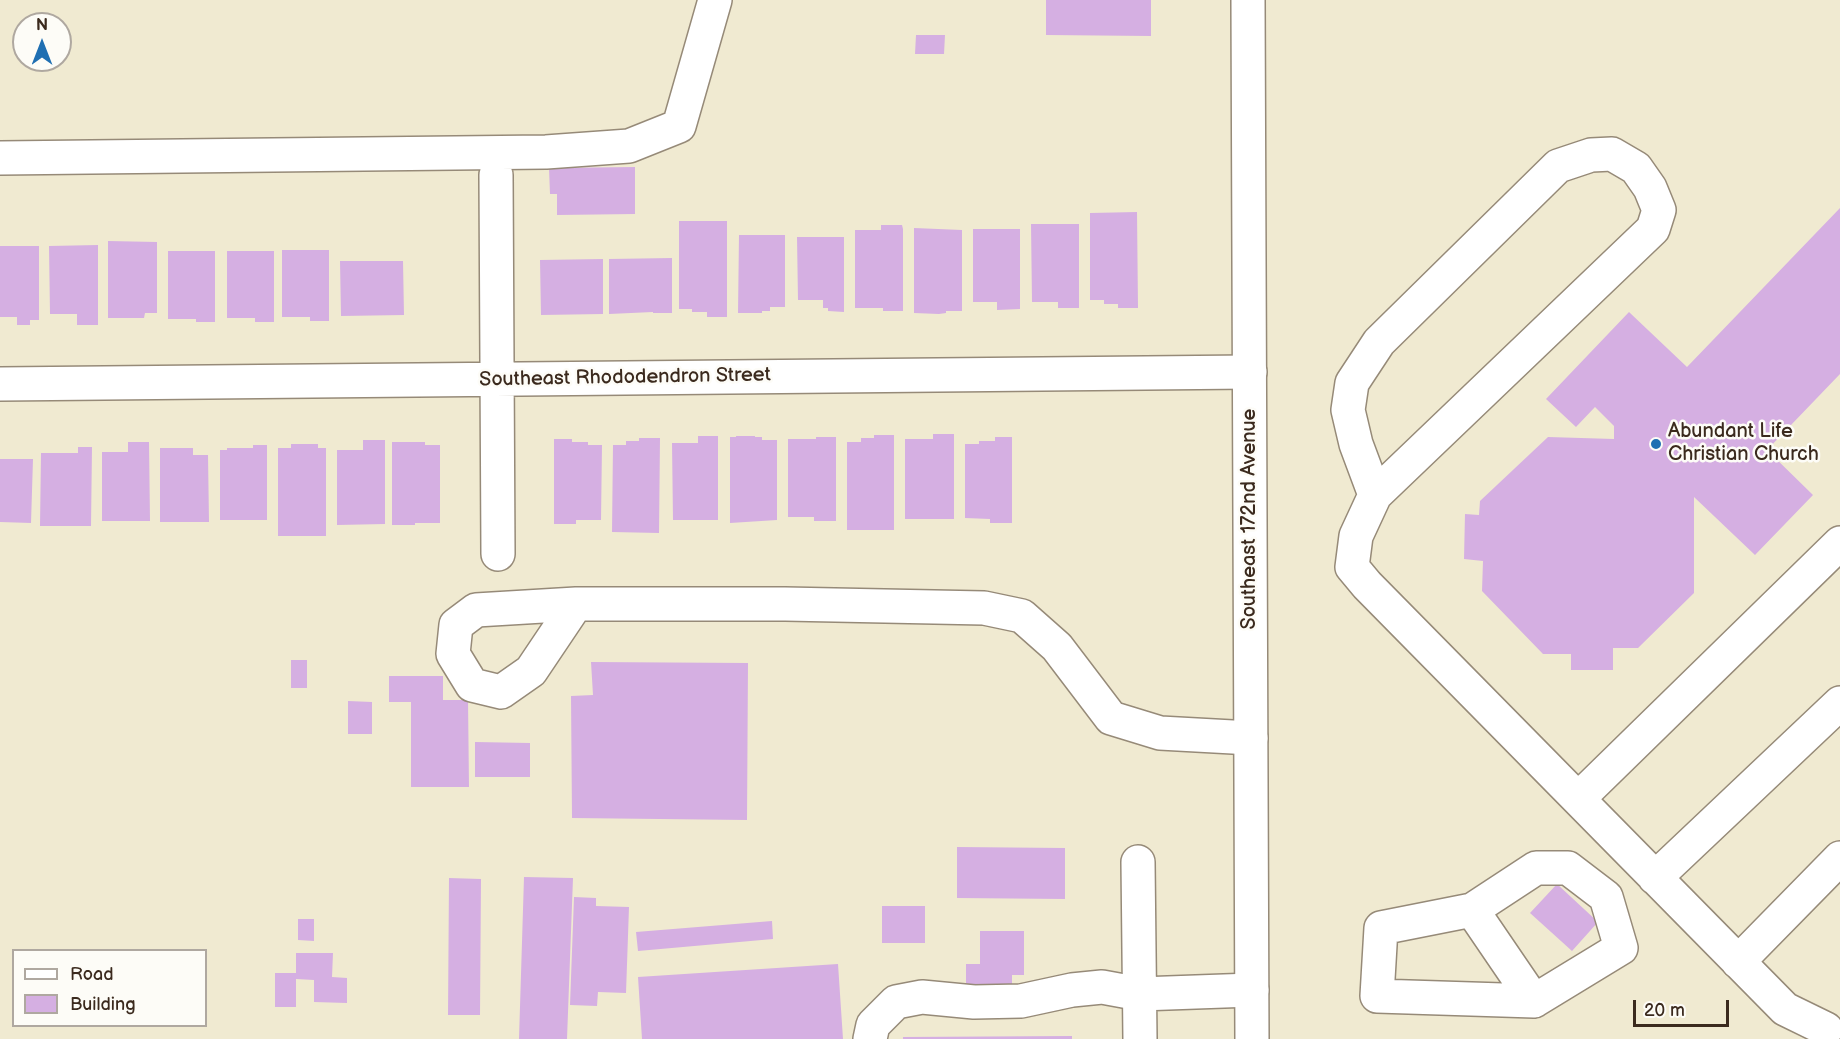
<!DOCTYPE html>
<html>
<head>
<meta charset="utf-8">
<style>
	body { margin:0 }
	#map { position:relative; width:1840px; height:1039px; overflow:hidden; background:#f0ead1; font-family:"Balsamiq Sans",sans-serif }
	canvas { display:block }
	.legend { position:absolute; left:12px; top:949px; width:195px; height:78px; box-sizing:border-box; background:#fdfcf7; border:2px solid #afa8a0; margin:0; padding:8px 10px; list-style:none; font-size:18px; color:#3b2a1e }
	.legend li { display:flex; align-items:center; gap:12px; height:30px }
	.legend b { width:30px; border:2px solid #afa8a0 }
	.north { position:absolute; left:12px; top:12px; width:60px; height:60px; box-sizing:border-box; background:#fdfcf7; border:2px solid #afa8a0; border-radius:50%; rotate:0deg; font-size:16px; font-weight:700; line-height:24px; text-align:center; color:#3b2a1e }
	.north::after { content:''; display:block; margin:auto; width:21px; height:27px; background:#1f6fb2; clip-path:polygon(50% 0,100% 100%,50% 72%,0 100%) }
	.scale { position:absolute; left:1633px; top:1000px; width:96px; height:27px; box-sizing:border-box; border:3px solid #3b2a1e; border-top:0; padding-left:8px; font-size:18px; line-height:21px; white-space:nowrap; color:#3b2a1e; -webkit-text-stroke:4px #fdfcf7; paint-order:stroke }
</style>
</head>
<body>
<div id="map">
<canvas width="1840" height="1039"></canvas>
<ul class="legend">
<li><b style="height:8px;background:#fff"></b>Road</li>
<li><b style="height:16px;background:#d5afe2"></b>Building</li>
</ul>
<div class="north">N</div>
<div class="scale">20 m</div>
</div>
<script>
const g = document.querySelector('canvas').getContext('2d');
g.lineJoin = 'round';
function fill(path, color) { g.fillStyle = color; g.fill(path, 'evenodd'); }
const shape = rows => new Path2D(rows.map(r => 'M' + r).join(''));
function stroke(path, color, width, dash) { g.strokeStyle = color; g.lineWidth = width; g.lineCap = dash ? 'butt' : 'round'; g.setLineDash(dash || []); g.stroke(path); }
function drawText(font, color, halo, rows, align = 'center') {
  g.font = font + ' "Balsamiq Sans",sans-serif'; g.lineWidth = 5; g.setLineDash([]); g.textBaseline = 'middle'; g.strokeStyle = halo; g.fillStyle = color; for (const [text, x, y, turn = 0] of rows) {
    g.save(); g.translate(x, y); g.rotate((+turn || 0) * Math.PI / 180); g.textAlign = isNaN(turn) ? turn : align; if (halo) g.strokeText(text, 0, 0); g.fillText(text, 0, 0); g.restore();
  }
}
fill(shape([
	[1046,0,1151,0,1151,36,1046,35],
	[916,35,945,35,944,54,915,54],
	[635,167,635,214,557,215,557,194,550,194,549,168],
	[1840,208,1840,374,1767,450,1813,495,1755,555,1694,497,1694,593,1638,648,1613,648,1613,670,1571,670,1571,654,1543,654,1482,591,1483,561,1464,559,1465,514,1479,515,1480,501,1548,437,1614,439,1614,426,1595,407,1576,427,1546,399,1629,312,1687,367],
	[1137,212,1138,308,1118,308,1118,304,1104,304,1104,300,1090,300,1090,213],
	[679,221,727,221,727,317,707,317,707,312,692,312,692,309,679,309],
	[1031,224,1079,224,1079,308,1058,308,1058,302,1032,302],
	[881,225,902,225,903,229,903,311,883,311,883,308,855,308,855,230,881,230],
	[914,228,962,230,962,311,946,311,946,313,939,314,914,313],
	[973,229,1020,229,1020,309,997,310,997,302,973,302],
	[739,235,785,235,785,307,770,307,770,311,762,311,762,313,738,313],
	[797,237,844,237,844,312,828,311,828,308,823,308,823,300,798,300],
	[108,241,157,242,157,313,145,313,144,318,108,318],
	[98,245,98,325,77,325,77,314,50,314,49,246],
	[0,246,39,246,39,320,30,320,30,325,17,325,17,317,0,317],
	[282,250,329,250,329,321,310,321,310,317,282,317],
	[168,251,215,251,215,322,196,322,196,319,168,319],
	[227,251,274,251,274,322,255,322,255,318,227,318],
	[672,258,672,313,653,313,653,312,609,314,609,259],
	[603,259,603,314,541,315,540,260],
	[340,261,403,261,404,315,341,316],
	[933,434,954,434,954,519,905,519,905,439,933,439],
	[874,435,894,435,894,530,847,530,847,442,861,442,861,438,874,438],
	[698,436,718,436,718,520,673,520,672,443,698,443],
	[736,436,755,436,755,437,762,437,762,440,777,440,777,520,730,523,730,437,736,437],
	[816,437,836,437,836,521,814,521,814,517,788,517,788,439,816,439],
	[995,437,1012,437,1012,523,990,523,990,519,965,518,965,444,979,444,979,441,995,441],
	[639,438,660,438,659,533,612,532,613,445,626,445,626,441,639,441],
	[554,439,572,439,572,442,588,442,588,445,602,445,601,520,576,520,576,524,554,524],
	[363,440,385,440,385,524,337,525,337,450,363,450],
	[128,442,149,442,150,521,102,521,102,452,128,452],
	[392,442,425,442,425,445,440,445,440,523,415,523,415,525,392,525],
	[291,444,318,444,318,448,326,448,326,536,278,536,278,448,291,448],
	[253,445,267,445,267,520,220,520,220,450,227,450,227,448,253,448],
	[78,447,92,447,91,526,40,526,41,453,78,453],
	[160,448,193,448,193,455,208,455,209,522,160,522],
	[0,459,33,459,31,523,0,522],
	[291,660,307,660,307,688,291,688],
	[591,662,748,663,747,820,572,818,571,696,593,695],
	[389,676,443,676,443,700,468,700,469,787,411,787,411,702,389,702],
	[348,701,372,702,372,734,348,734],
	[475,742,530,743,530,777,475,777],
	[957,847,1065,848,1065,899,957,898],
	[524,877,573,878,567,1039,519,1039],
	[449,878,481,879,480,1015,448,1015],
	[1557,884,1598,922,1572,951,1530,913],
	[574,897,596,898,596,906,629,907,626,993,598,992,597,1006,570,1005],
	[882,906,925,906,925,943,882,943],
	[298,919,314,919,314,941,298,940],
	[772,921,773,939,638,951,636,932],
	[980,931,1024,931,1024,975,1012,975,1012,998,966,988,966,964,980,964],
	[296,953,333,953,332,977,347,978,347,1003,314,1002,314,980,296,979,296,1007,275,1007,275,973,296,973],
	[838,964,843,1039,642,1039,638,977],
	[1072,1036,1072,1039,903,1039,903,1037]
]), '#d5afe2');
const minor = shape([
	[0,158,546,152,629,146,679,126,715,0],
	[496,175,498,554],
	[0,384,1250,372],
	[1375,495,1653,229,1659,210,1650,188,1636,168,1612,154,1591,155,1558,166,1379,342,1352,383,1348,410,1356,444,1375,495,1356,536,1352,567,1367,585,1785,1009,1826,1029],
	[576,604,531,671,501,692,472,685,453,654,456,625,476,610,576,604,785,604,984,608,1022,616,1057,647,1111,718,1160,733,1251,738],
	[1578,799,1840,543],
	[1138,862,1140,1039],
	[1655,878,1840,703],
	[1472,910,1534,1001,1377,996,1381,928,1472,910,1536,868,1568,868,1606,897,1621,948,1534,1001],
	[1738,962,1840,858],
	[870,1039,873,1025,896,1002,922,997,974,1002,1021,1001,1072,990,1102,987,1140,994,1252,990]
]);
const major = shape([
	[1248,0,1252,1039]
]);
stroke(minor, '#968a78', 36);
stroke(major, '#968a78', 36);
stroke(minor, '#fff', 33);
stroke(major, '#fff', 33);
for (const [x, y, r, color] of [
	[1656,444,6,"#1f6fb2"]
]) { const dot = new Path2D(); dot.arc(x, y, r, 0, 2 * Math.PI); g.fillStyle = color; g.fill(dot); stroke(dot, '#fdfcf7', 2); }
drawText('20px', '#3b2a1e', '#fdfcf7', [
	["Southeast Rhododendron Street",625,378,-1],
	["Southeast 172nd Avenue",1250,519,-90]
]);
drawText('20px', '#3b2a1e', '#fdfcf7', [
	["Abundant Life",1668,432],
	["Christian Church",1668,455]
], 'left');
</script>
</body>
</html>
